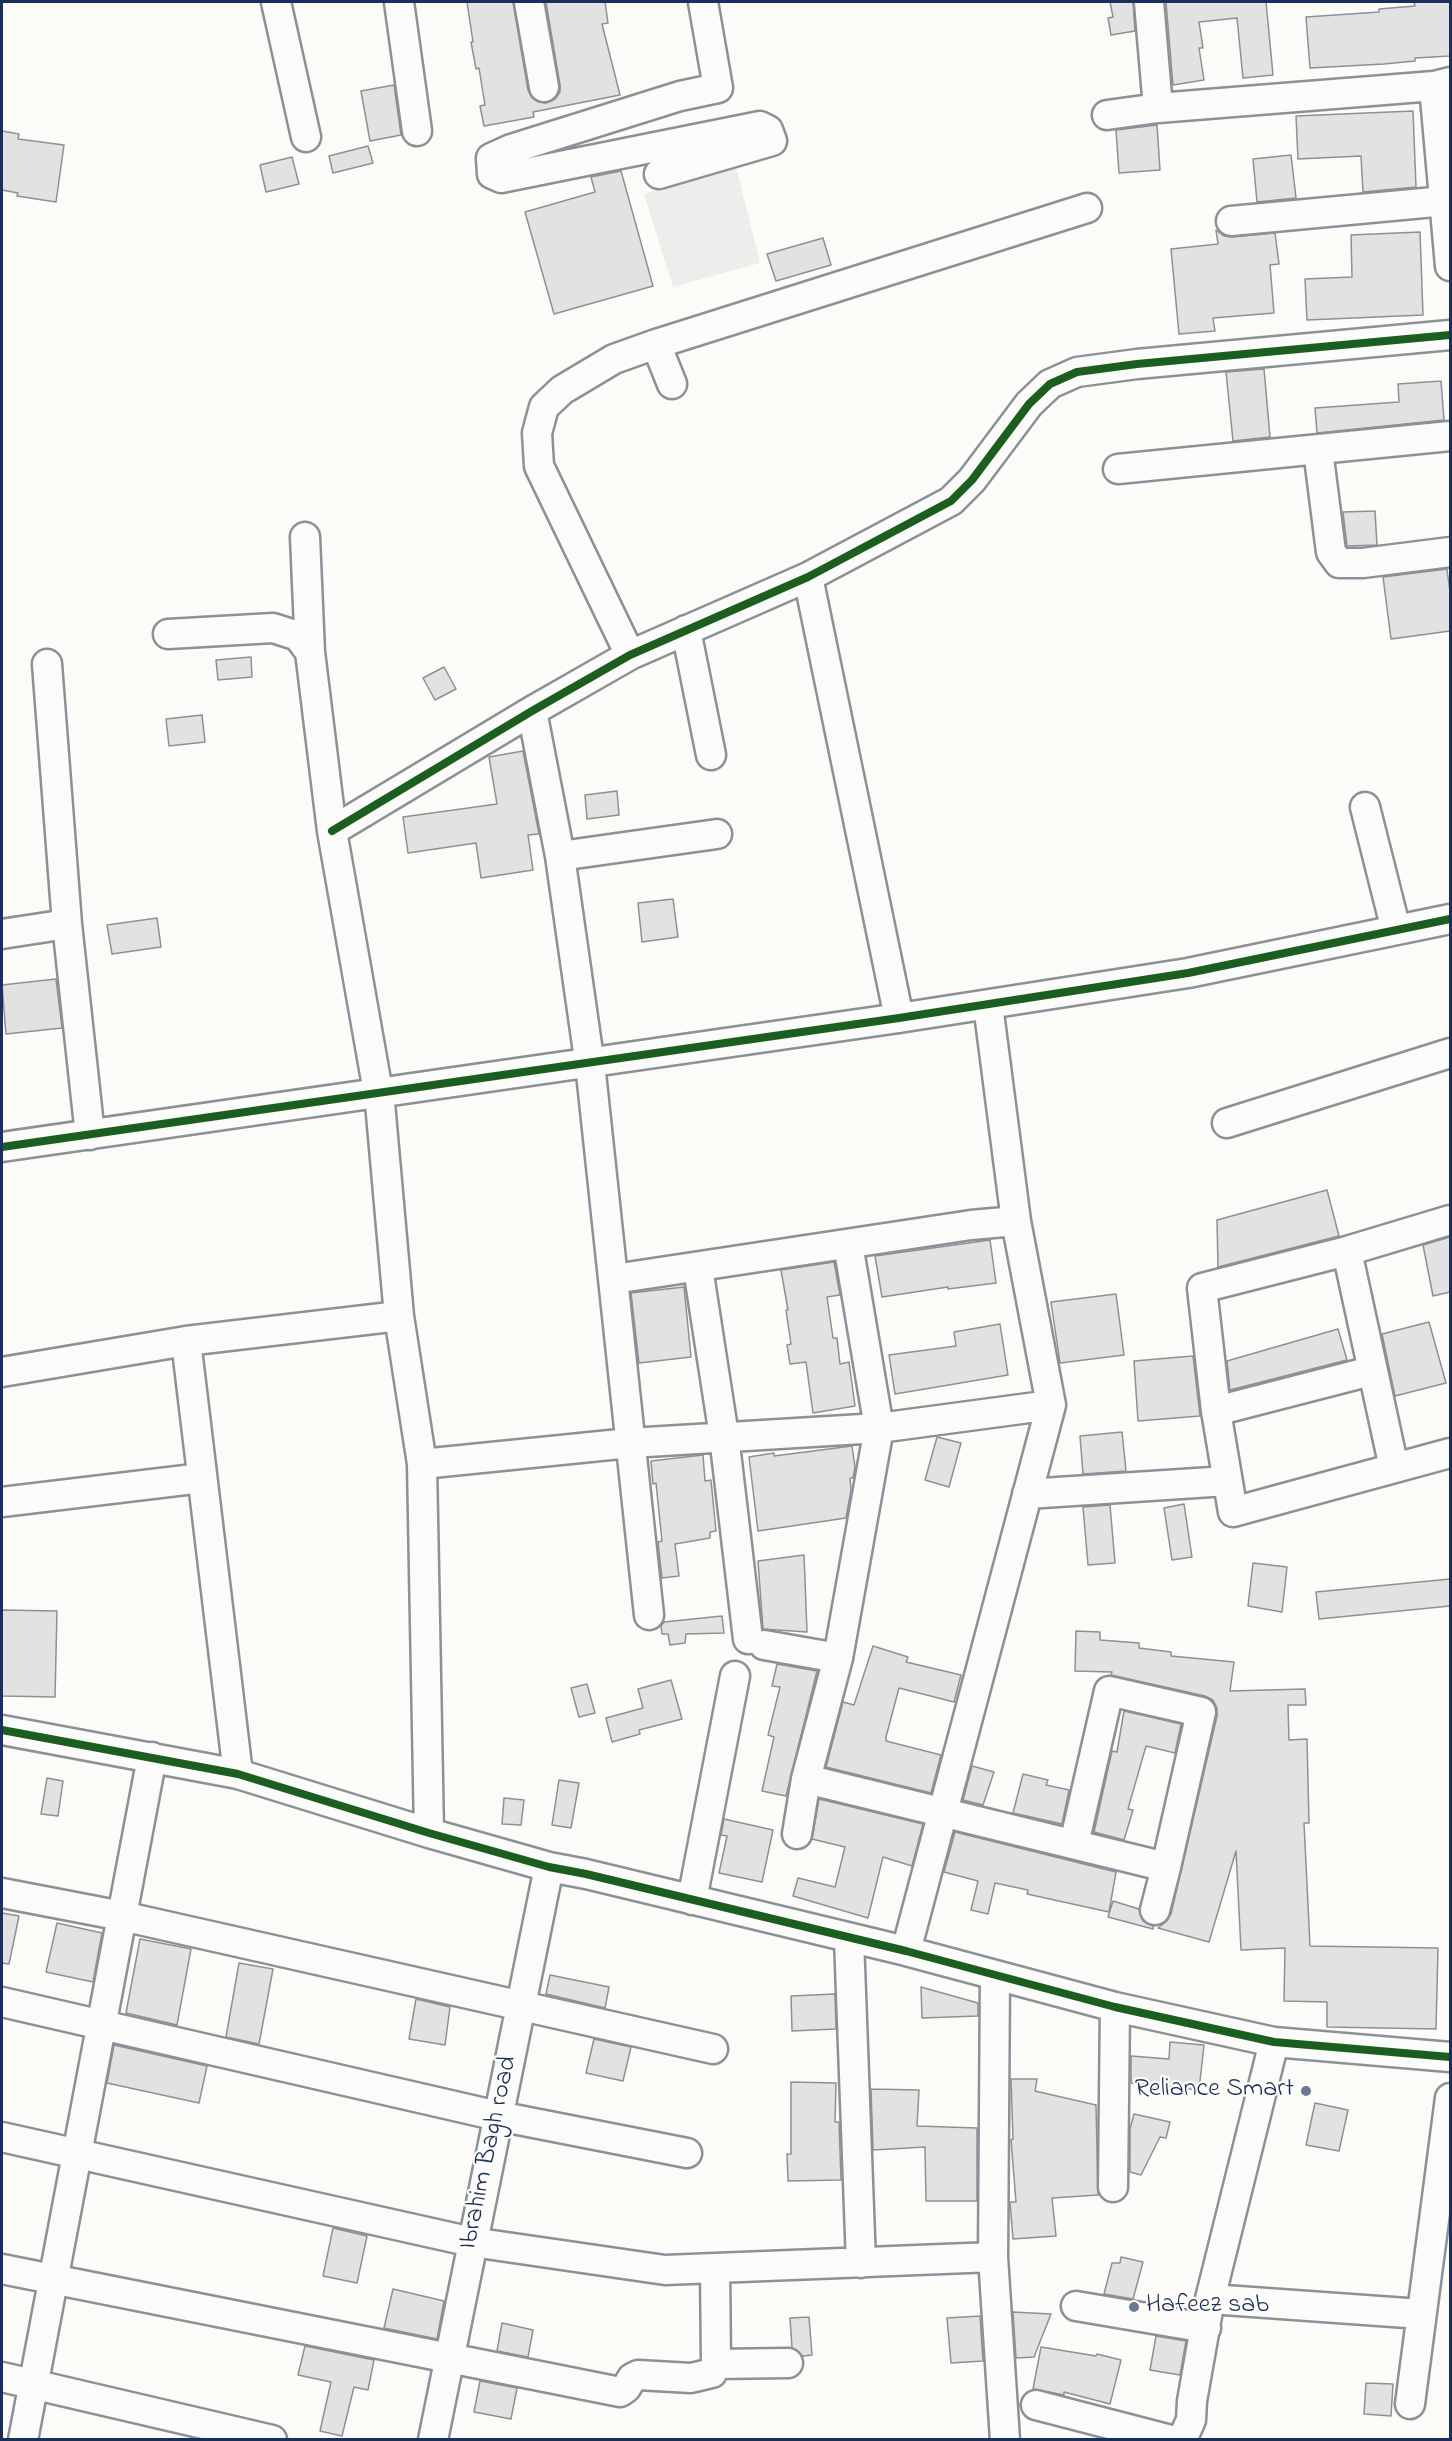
<!DOCTYPE html>
<html>
<head>
<meta charset="utf-8">
<style>
	body { margin:0 }
	#map { position:relative; width:1452px; height:2441px; overflow:hidden; background:#fcfbf8; font-family:"Indie Flower",sans-serif }
	canvas { display:block }
	.frame { position:absolute; inset:0; border:3px solid #1b2f5e; pointer-events:none }
</style>
</head>
<body>
<div id="map">
<canvas width="1452" height="2441"></canvas>
<div class="frame"></div>
</div>
<script>
const g = document.querySelector('canvas').getContext('2d');
g.lineJoin = 'round';
function fill(path, color) { g.fillStyle = color; g.fill(path, 'evenodd'); }
const shape = rows => new Path2D(rows.map(r => 'M' + r).join(''));
function stroke(path, color, width, dash) { g.strokeStyle = color; g.lineWidth = width; g.lineCap = dash ? 'butt' : 'round'; g.setLineDash(dash || []); g.stroke(path); }
function drawText(font, color, halo, rows, align = 'center') {
  g.font = font + ' "Indie Flower",sans-serif'; g.lineWidth = 4.5; g.setLineDash([]); g.textBaseline = 'middle'; g.strokeStyle = halo; g.fillStyle = color; for (const [text, x, y, turn = 0] of rows) {
    g.save(); g.translate(x, y); g.rotate((+turn || 0) * Math.PI / 180); g.textAlign = isNaN(turn) ? turn : align; if (halo) g.strokeText(text, 0, 0); g.fillText(text, 0, 0); g.restore();
  }
}
fill(shape([
	[736,167,760,263,673,287,644,194]
]), '#ededec');
const building = shape([
	[467,2,513,2,528,90,532,98,538,102,546,103,555,99,560,92,560,85,546,2,605,2,608,23,602,24,620,95,533,112,534,117,484,126,480,106,485,105,479,68,476,69,471,42,473,42,467,2],
	[1110,2,1133,2,1135,31,1111,35,1108,18,1113,17,1110,2],
	[1166,2,1266,2,1273,75,1243,78,1237,18,1199,22,1203,48,1199,48,1204,80,1173,85,1166,2],
	[1414,2,1450,2,1450,56,1415,58,1415,61,1384,64,1310,68,1306,17,1379,12,1379,9,1415,6,1414,2],
	[394,85,401,135,370,141,361,91,394,85],
	[1413,111,1416,187,1363,192,1361,156,1298,159,1296,116,1413,111],
	[1157,125,1160,170,1119,173,1116,130,1157,125],
	[2,131,19,134,18,139,64,145,56,202,17,196,18,193,2,190,2,131],
	[368,146,373,163,333,173,329,156,368,146],
	[1291,155,1296,198,1257,202,1253,159,1291,155],
	[292,157,299,184,266,192,260,165,292,157],
	[621,171,653,286,554,314,525,212,595,192,591,177,621,171],
	[1216,230,1224,236,1232,237,1275,233,1279,264,1270,265,1274,313,1213,318,1215,331,1179,334,1171,249,1218,244,1216,230],
	[1420,232,1423,315,1307,320,1305,279,1352,277,1351,235,1420,232],
	[823,238,831,265,776,281,767,254,823,238],
	[1264,369,1270,437,1233,441,1226,372,1264,369],
	[1441,381,1444,420,1317,433,1315,408,1399,402,1398,384,1441,381],
	[1375,511,1377,545,1347,546,1343,512,1375,511],
	[1447,569,1450,592,1450,631,1391,639,1383,577,1447,569],
	[251,657,252,677,218,680,216,660,251,657],
	[444,667,456,689,435,700,423,678,444,667],
	[202,715,205,742,169,746,166,719,202,715],
	[523,751,539,834,528,835,533,870,481,878,476,843,408,853,403,817,497,804,489,757,523,751],
	[617,791,619,815,587,819,585,795,617,791],
	[673,899,678,937,642,942,638,903,673,899],
	[157,918,161,947,112,954,107,925,157,918],
	[56,979,62,1028,6,1034,2,985,56,979],
	[1327,1190,1339,1236,1218,1267,1217,1220,1327,1190],
	[1450,1237,1450,1292,1433,1296,1423,1245,1450,1237],
	[990,1240,996,1283,948,1289,948,1287,882,1297,875,1256,990,1240],
	[834,1262,840,1295,827,1297,833,1338,837,1338,840,1364,849,1362,855,1406,813,1413,806,1362,790,1364,787,1345,791,1344,786,1310,788,1310,781,1270,834,1262],
	[684,1287,691,1357,639,1363,631,1293,684,1287],
	[1116,1294,1124,1355,1060,1363,1051,1302,1116,1294],
	[1429,1322,1446,1383,1395,1396,1382,1334,1429,1322],
	[1000,1324,1008,1375,895,1394,889,1355,956,1346,954,1332,1000,1324],
	[1338,1329,1347,1360,1230,1390,1227,1361,1338,1329],
	[1193,1356,1200,1416,1138,1421,1134,1361,1193,1356],
	[1122,1432,1126,1471,1083,1474,1080,1436,1122,1432],
	[937,1437,961,1443,949,1487,925,1480,937,1437],
	[852,1446,855,1467,853,1478,850,1478,851,1490,846,1518,758,1531,749,1457,774,1453,774,1456,852,1446],
	[703,1455,705,1481,711,1480,716,1531,710,1532,710,1538,675,1544,679,1576,662,1578,658,1542,662,1541,656,1483,653,1484,651,1461,703,1455],
	[1184,1504,1192,1557,1172,1560,1164,1508,1184,1504],
	[1110,1505,1115,1563,1088,1565,1083,1507,1110,1505],
	[804,1555,807,1632,763,1629,758,1561,804,1555],
	[1253,1563,1287,1567,1282,1612,1248,1606,1253,1563],
	[1450,1579,1450,1606,1319,1619,1316,1592,1450,1579],
	[2,1610,57,1611,55,1697,2,1696,2,1610],
	[722,1616,724,1633,686,1634,685,1643,670,1645,668,1634,662,1634,661,1626,664,1622,722,1616],
	[1076,1631,1100,1632,1100,1640,1139,1643,1139,1648,1171,1652,1171,1656,1234,1662,1230,1691,1305,1689,1306,1705,1288,1705,1289,1740,1307,1739,1309,1823,1304,1823,1310,1946,1438,1948,1436,2029,1327,2027,1327,2002,1284,2001,1285,1948,1241,1950,1236,1851,1209,1942,1158,1928,1167,1921,1171,1914,1217,1716,1217,1708,1213,1700,1205,1696,1111,1675,1112,1672,1075,1671,1076,1631],
	[873,1646,908,1657,906,1662,961,1675,954,1702,899,1688,886,1737,886,1741,941,1755,931,1793,826,1767,843,1702,854,1705,873,1646],
	[777,1664,817,1671,786,1796,762,1791,774,1737,768,1735,780,1687,772,1686,777,1664],
	[671,1680,682,1719,639,1730,640,1734,612,1742,606,1718,643,1708,638,1689,671,1680],
	[587,1684,595,1713,579,1717,571,1688,587,1684],
	[1124,1711,1181,1724,1175,1753,1146,1746,1128,1809,1133,1810,1124,1840,1094,1832,1112,1751,1117,1752,1124,1711],
	[972,1766,994,1772,983,1805,963,1800,972,1766],
	[1023,1774,1048,1780,1046,1785,1069,1790,1062,1824,1013,1813,1023,1774],
	[47,1778,63,1781,58,1816,41,1814,47,1778],
	[559,1780,579,1783,571,1828,552,1825,559,1780],
	[504,1798,524,1800,521,1825,502,1824,504,1798],
	[819,1799,923,1824,912,1866,883,1857,868,1918,793,1896,798,1878,835,1887,845,1847,812,1839,819,1799],
	[724,1819,773,1830,762,1882,719,1873,727,1836,721,1835,724,1819],
	[955,1832,1116,1872,1109,1912,1027,1894,1028,1890,995,1883,988,1914,971,1910,978,1881,944,1872,955,1832],
	[1113,1901,1139,1909,1143,1921,1153,1926,1153,1929,1108,1917,1113,1901],
	[2,1913,19,1916,9,1964,2,1963,2,1913],
	[57,1923,102,1933,93,1982,46,1972,57,1923],
	[140,1939,191,1949,177,2025,126,2013,140,1939],
	[239,1963,273,1969,259,2044,226,2037,239,1963],
	[550,1975,609,1987,605,2008,546,1994,550,1975],
	[921,1987,978,2003,978,2016,922,2018,921,1987],
	[835,1994,836,2029,792,2031,791,1996,835,1994],
	[416,1999,450,2007,445,2045,409,2039,416,1999],
	[594,2039,631,2047,623,2081,586,2073,594,2039],
	[1170,2042,1204,2045,1199,2090,1131,2083,1131,2056,1169,2059,1170,2042],
	[114,2045,207,2066,199,2103,107,2083,114,2045],
	[1011,2079,1037,2079,1035,2091,1096,2105,1098,2195,1052,2198,1056,2236,1013,2239,1010,2202,1016,2202,1011,2140,1013,2139,1011,2079],
	[791,2082,836,2083,835,2122,839,2122,841,2180,788,2181,787,2154,791,2154,791,2082],
	[871,2089,919,2090,917,2126,977,2128,977,2201,926,2201,925,2147,873,2150,871,2089],
	[1315,2103,1348,2110,1339,2151,1306,2145,1315,2103],
	[1134,2114,1170,2122,1166,2138,1160,2137,1141,2175,1130,2172,1130,2129,1134,2114],
	[333,2228,367,2236,357,2283,323,2276,333,2228],
	[1121,2257,1143,2262,1133,2299,1104,2294,1112,2263,1120,2263,1121,2257],
	[393,2289,444,2301,437,2339,384,2328,393,2289],
	[1013,2312,1051,2314,1034,2357,1016,2358,1013,2312],
	[980,2316,983,2361,951,2363,947,2318,980,2316],
	[809,2317,812,2355,803,2356,792,2348,790,2318,809,2317],
	[502,2323,533,2330,528,2357,497,2351,502,2323],
	[1156,2336,1186,2341,1180,2375,1150,2370,1156,2336],
	[305,2346,374,2360,368,2390,354,2387,342,2436,320,2431,331,2382,298,2375,305,2346],
	[1041,2347,1096,2356,1097,2354,1121,2360,1110,2404,1064,2392,1064,2395,1033,2389,1041,2347],
	[480,2381,517,2388,511,2419,474,2412,480,2381],
	[1366,2383,1393,2384,1391,2416,1364,2414,1366,2383]
]);
fill(building, '#e2e2e2');
stroke(building, '#8c9097', 1.5);
const minor = shape([
	[276,2,306,137],
	[399,2,417,131],
	[529,2,544,87],
	[1149,2,1158,108],
	[1434,86,1450,266],
	[1107,115,1158,108,1434,86,1450,82],
	[659,174,772,141,768,130,760,126,501,178,492,174,491,158,511,149,680,96,718,88,703,2],
	[1231,221,1445,201],
	[656,344,672,384],
	[1318,450,1331,552,1339,563,1363,563,1450,552],
	[1118,469,1450,436],
	[305,537,310,652],
	[808,577,899,1018],
	[686,630,711,755],
	[168,634,273,628,298,636,310,652,332,831,380,1103,399,1316,422,1464,429,1833],
	[630,655,539,466,537,433,544,407,562,390,614,359,656,344,1087,208],
	[47,664,67,924,90,1135],
	[532,711,560,856,591,1073,649,1615],
	[1365,807,1396,930],
	[332,831,532,711,630,655,808,577,951,501,972,480,1029,404,1050,384,1077,372,1137,364,1450,335],
	[560,856,717,834],
	[2,934,67,924],
	[988,1005,1016,1221],
	[1227,1123,1450,1053],
	[2,1147,899,1018,1188,973,1450,919],
	[1450,1220,1347,1251,1202,1288,1216,1411,1233,1512,1450,1453],
	[1347,1251,1394,1468],
	[698,1268,724,1436,748,1639],
	[614,1279,971,1225,1016,1221,1051,1405,906,1951],
	[186,1341,399,1316],
	[2,1372,186,1341,238,1774],
	[1216,1411,1371,1371],
	[422,1464,630,1443,879,1428,1051,1405],
	[1027,1494,1227,1481],
	[2,1502,202,1478],
	[764,1645,838,1658],
	[2,1730,238,1774,429,1833,549,1867,586,1874,906,1951,1115,2007,1274,2042,1450,2057],
	[806,1779,1166,1867,1201,1712,1109,1691,1074,1844],
	[797,1834,806,1779,838,1658,879,1428,848,1244],
	[2,1893,122,1916,713,2049],
	[692,1900,735,1676],
	[1155,1910,1166,1867],
	[849,1939,861,2263],
	[995,1975,993,2257,1005,2440],
	[2,2002,498,2116,687,2153],
	[2,2137,472,2242,665,2270,993,2257],
	[1113,2187,1115,2007],
	[715,2268,716,2364,788,2363],
	[2,2269,620,2392,626,2388,632,2378,638,2375,691,2378,712,2373,716,2364],
	[1210,2299,1421,2314],
	[1076,2306,1206,2328],
	[2,2377,272,2440],
	[1410,2404,1450,2098],
	[1036,2405,1171,2440],
	[23,2440,152,1757],
	[433,2440,549,1867],
	[1182,2440,1191,2420,1192,2401,1210,2299,1274,2042]
]);
stroke(minor, '#8c9097', 33);
stroke(minor, '#fbfbf9', 28);
stroke(shape([
	[332,831,532,711,630,655,808,577,951,501,972,480,1029,404,1050,384,1077,372,1137,364,1450,335],
	[2,1147,899,1018,1188,973,1450,919],
	[2,1730,238,1774,429,1833,549,1867,586,1874,906,1951,1115,2007,1274,2042,1450,2057]
]), '#1b5e20', 8);
for (const [x, y, r, color] of [
	[1306,2091,6,"#6a7694"],
	[1134,2307,6,"#6a7694"]
]) { const dot = new Path2D(); dot.arc(x, y, r, 0, 2 * Math.PI); g.fillStyle = color; g.fill(dot); stroke(dot, '#fdfcf7', 2); }
drawText('26px', '#1b2f5e', '#fdfcf7', [
	["Reliance Smart",1294,2091],
	["Hafeez sab",1146,2307,"left"]
], 'right');
drawText('26px', '#1b2f5e', '#fdfcf7', [
	["Ibrahim Bagh road",490,2153,-78]
]);
</script>
</body>
</html>
